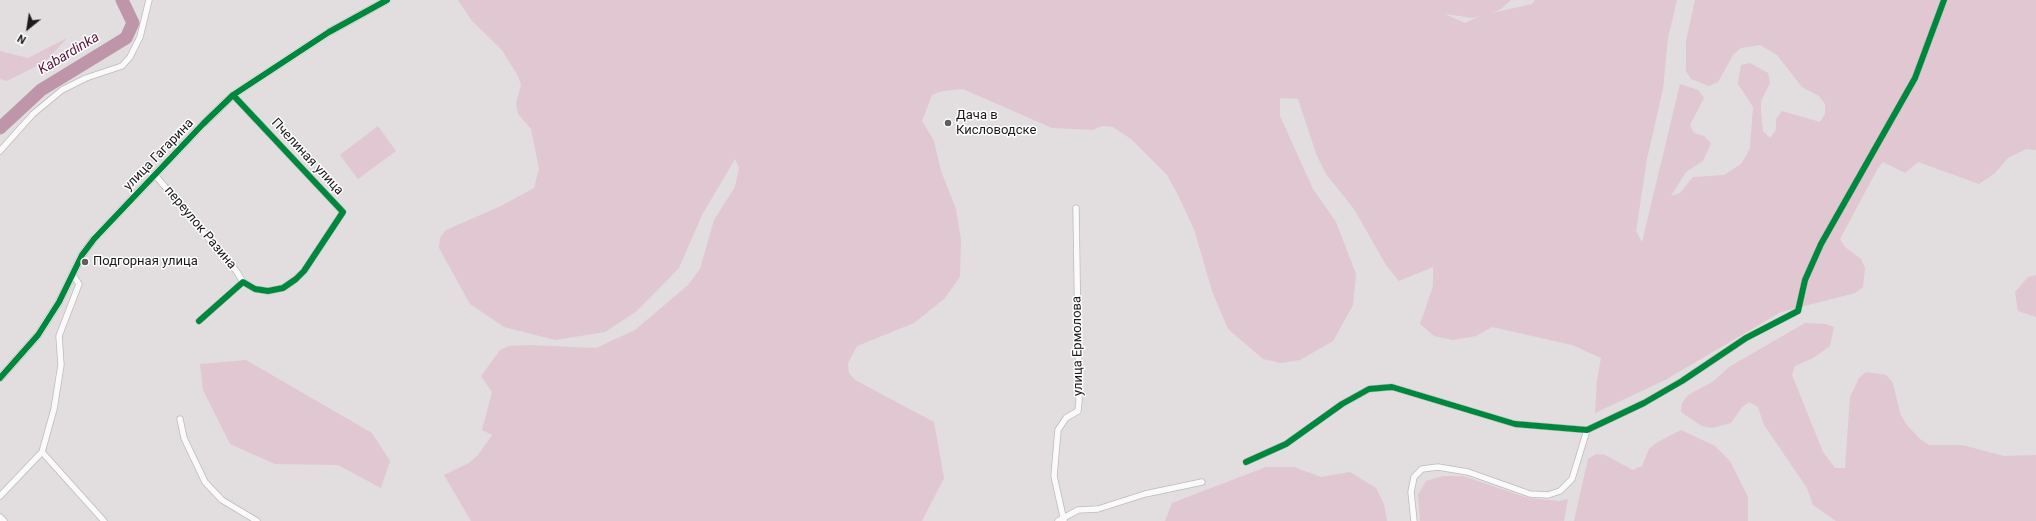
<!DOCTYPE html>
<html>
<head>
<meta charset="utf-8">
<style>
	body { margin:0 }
	#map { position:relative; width:2036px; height:521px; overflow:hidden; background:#e2dddf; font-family:Roboto,sans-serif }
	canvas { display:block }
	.north { position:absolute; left:8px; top:8px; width:40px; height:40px; -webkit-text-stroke:3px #fff; paint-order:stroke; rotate:210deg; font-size:11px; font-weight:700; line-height:16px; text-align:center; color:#1b191a }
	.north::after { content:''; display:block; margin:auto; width:14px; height:18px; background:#1b191a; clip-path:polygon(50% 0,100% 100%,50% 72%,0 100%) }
</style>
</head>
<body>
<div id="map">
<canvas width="2036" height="521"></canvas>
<div class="north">N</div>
</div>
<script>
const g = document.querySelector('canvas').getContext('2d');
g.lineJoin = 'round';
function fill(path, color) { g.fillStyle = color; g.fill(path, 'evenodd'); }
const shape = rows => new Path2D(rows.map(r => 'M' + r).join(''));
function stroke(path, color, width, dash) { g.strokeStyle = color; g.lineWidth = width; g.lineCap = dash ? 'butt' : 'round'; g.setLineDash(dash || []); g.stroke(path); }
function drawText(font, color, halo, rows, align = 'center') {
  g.font = font + ' Roboto,sans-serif'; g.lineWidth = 3; g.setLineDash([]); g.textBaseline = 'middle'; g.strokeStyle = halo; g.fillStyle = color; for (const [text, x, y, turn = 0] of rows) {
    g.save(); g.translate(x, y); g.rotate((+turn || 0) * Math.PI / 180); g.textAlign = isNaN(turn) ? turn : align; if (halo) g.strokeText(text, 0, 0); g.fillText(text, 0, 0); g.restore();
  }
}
fill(shape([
	[458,0,1511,0,1501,9,1492,13,1532,4,1535,0,1677,0,1668,38,1663,89,1647,159,1636,231,1642,242,1680,84,1698,90,1704,98,1690,125,1694,133,1704,136,1711,143,1703,161,1686,172,1671,196,1680,193,1693,177,1724,175,1741,164,1746,156,1750,148,1753,107,1738,84,1741,65,1750,63,1768,73,1770,83,1761,101,1761,111,1763,131,1770,138,1776,130,1776,119,1782,111,1820,122,1825,114,1825,104,1819,96,1802,87,1777,55,1760,45,1741,48,1733,55,1718,82,1709,86,1691,79,1686,71,1686,41,1695,0,2036,0,2036,150,2026,149,2008,158,1995,173,1979,184,1918,162,1905,173,1883,162,1878,168,1840,239,1845,247,1861,259,1865,268,1863,287,1855,293,1781,312,1665,380,1595,413,1597,380,1601,358,1572,345,1492,327,1476,336,1453,340,1434,336,1420,324,1433,286,1433,267,1399,281,1386,265,1354,209,1326,174,1317,156,1298,99,1280,98,1280,116,1313,189,1336,222,1356,274,1353,305,1333,341,1300,360,1281,363,1263,359,1228,329,1212,291,1194,229,1177,193,1167,175,1131,139,1113,127,1102,126,1093,130,1052,128,963,89,943,91,932,95,922,121,934,141,941,171,956,209,961,240,960,277,944,299,914,323,857,346,848,363,849,373,855,380,934,422,944,478,922,521,471,521,444,475,469,463,478,455,492,435,482,430,492,392,481,376,500,350,509,346,529,345,596,348,635,330,688,285,700,269,714,220,735,187,739,168,735,159,702,215,679,268,637,311,605,332,555,340,504,327,470,304,439,248,440,238,446,230,501,206,534,188,539,169,531,129,518,114,516,104,521,85,518,76,502,50,472,21],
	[1445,14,1473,18,1480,16,1465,23],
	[67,38,45,62,7,81,0,79,0,51,28,58],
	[378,126,396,151,358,179,340,155],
	[2036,275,2036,317,2018,311,2015,292,2028,277],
	[1805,323,1826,324,1834,327,1830,346,1813,358,1795,366,1792,375,1823,452,1835,468,1845,468,1850,397,1859,378,1866,372,1886,375,1893,383,1900,413,1906,424,1920,439,1929,445,1962,445,2004,456,2036,455,2036,521,1836,521,1813,505,1807,488,1764,425,1758,407,1749,402,1742,407,1731,423,1712,428,1702,426,1681,412,1682,403,1688,395,1714,381,1729,367],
	[246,360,372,433,390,461,381,488,338,465,275,464,230,444,203,390,200,364],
	[1681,430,1715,446,1730,461,1748,497,1748,521,1574,521,1588,459,1596,454,1605,455,1633,470,1642,466,1649,449,1656,443],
	[1266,467,1294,467,1321,477,1350,472,1376,488,1384,504,1387,521,1165,521,1172,503],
	[1443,476,1463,476,1528,498,1559,501,1568,499,1564,521,1420,521,1418,495,1426,481]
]), '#e0c7d2');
stroke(shape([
	[0,128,41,90,126,38,133,23,122,0]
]), '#bf96a9', 13);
const minor = shape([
	[0,151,33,114,62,90,86,78,122,66,130,57,140,37,149,0],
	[155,175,237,272,243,282],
	[199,321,243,282,255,289,268,291,283,288,296,279,304,271,343,212,233,95],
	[180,419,184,438,205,482,222,500,257,521],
	[42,452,104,521],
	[1246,462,1286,444,1342,404,1369,389,1392,387,1515,424,1587,430,1644,403,1682,381,1746,338,1798,311,1805,280,1821,244,1915,78,1944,0],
	[0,496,42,452,54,409,61,365,59,336,79,284,73,275],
	[0,517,4,521],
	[1058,521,1078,510,1098,509,1145,494,1202,482],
	[1064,521,1054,476,1058,430,1066,418,1078,411,1079,401,1076,208],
	[1414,521,1411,492,1414,477,1422,469,1438,467,1468,472,1530,494,1548,495,1560,491,1572,479,1587,430]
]);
const tertiary = shape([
	[0,378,38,335,59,302,82,255,94,239,203,124,233,95,329,32,387,0]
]);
stroke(minor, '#bebabc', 7);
stroke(tertiary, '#bebabc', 8);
stroke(minor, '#fbfafa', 5.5);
stroke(tertiary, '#fbfafa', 7);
stroke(shape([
	[199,321,243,282,255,289,268,291,283,288,296,279,304,271,343,212,233,95],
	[0,378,38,335,59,302,82,255,94,239,203,124,233,95,329,32,387,0],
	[1246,462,1286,444,1342,404,1369,389,1392,387,1515,424,1587,430,1644,403,1682,381,1746,338,1798,311,1805,280,1821,244,1915,78,1944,0]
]), '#00873e', 6);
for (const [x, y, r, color] of [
	[948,123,4,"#615e5f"],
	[85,262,4,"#615e5f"]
]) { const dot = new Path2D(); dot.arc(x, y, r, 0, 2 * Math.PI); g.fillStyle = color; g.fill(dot); stroke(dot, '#fff', 1.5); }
drawText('13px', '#1b191a', '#fff', [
	["Дача в",956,116],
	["Кисловодске",956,131],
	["Подгорная улица",93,262]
], 'left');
drawText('13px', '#1b191a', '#fff', [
	["улица Гагарина",159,155,-46],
	["Пчелиная улица",307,157,47],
	["переулок Разина",200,228,50],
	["улица Ермолова",1078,346,-91]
]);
drawText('italic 14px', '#59143b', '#fff', [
	["Kabardinka",69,54,-31]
]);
</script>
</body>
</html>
